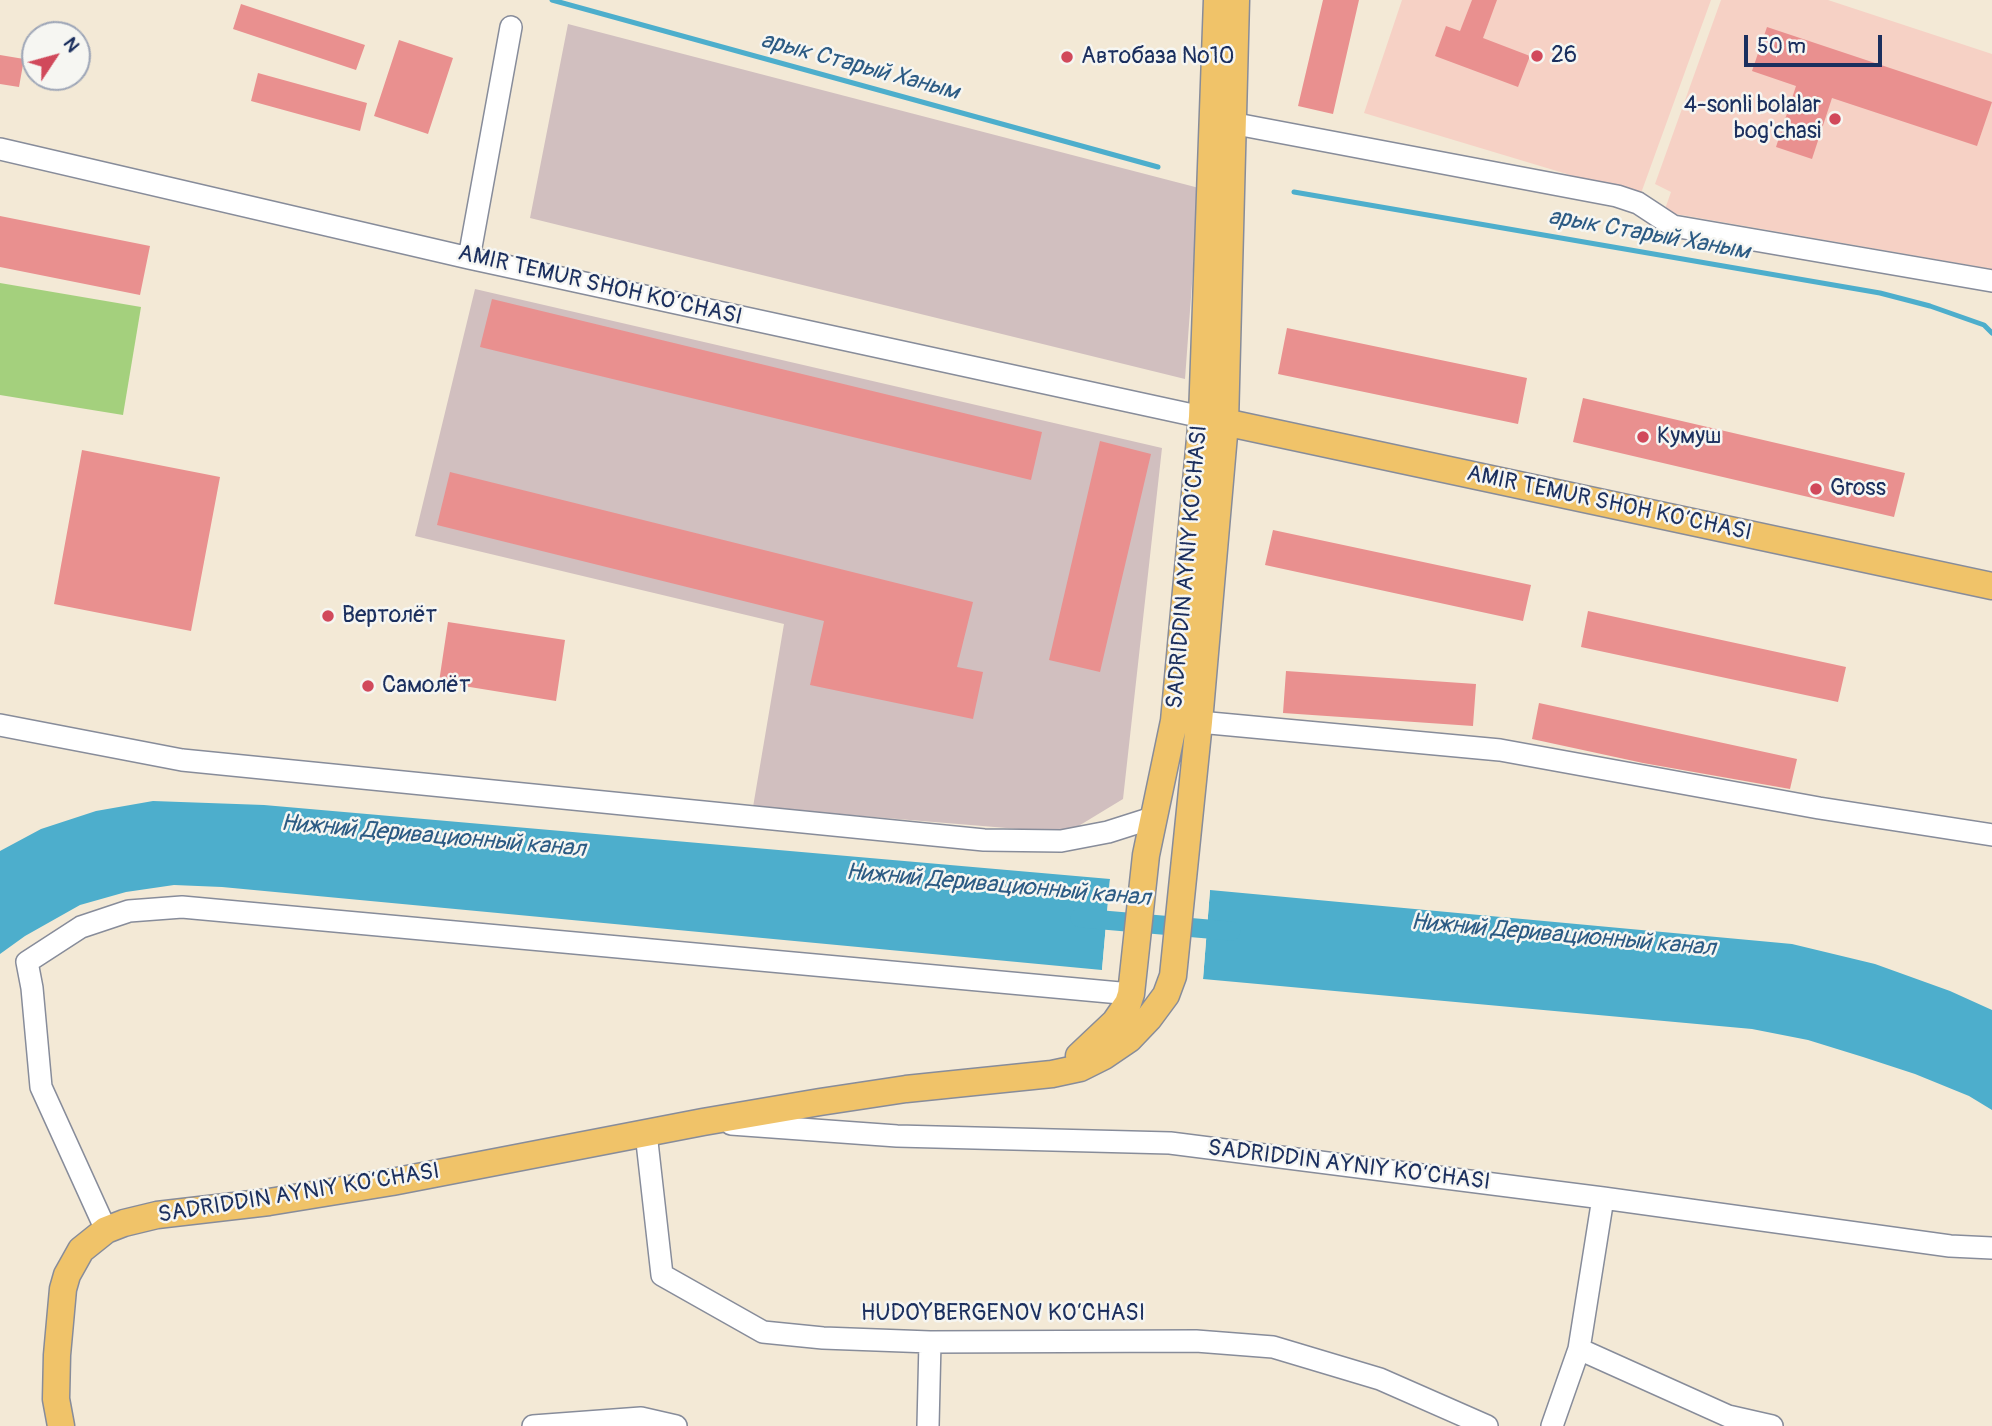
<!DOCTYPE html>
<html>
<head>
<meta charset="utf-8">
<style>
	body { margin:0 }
	#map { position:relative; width:1992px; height:1426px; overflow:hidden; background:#f3e9d6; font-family:Pangolin,sans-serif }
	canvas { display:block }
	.north { position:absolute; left:21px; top:21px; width:70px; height:70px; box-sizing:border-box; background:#f6f6f2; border:2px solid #9ea6b7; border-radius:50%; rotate:54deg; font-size:19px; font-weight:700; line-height:28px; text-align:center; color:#1b2f5e }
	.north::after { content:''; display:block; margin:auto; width:24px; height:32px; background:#d1495b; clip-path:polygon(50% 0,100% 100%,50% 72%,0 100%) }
	.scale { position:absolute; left:1744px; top:35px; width:138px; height:32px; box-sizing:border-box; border:4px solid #1b2f5e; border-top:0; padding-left:9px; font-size:21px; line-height:24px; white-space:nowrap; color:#1b2f5e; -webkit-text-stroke:5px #f6f6f2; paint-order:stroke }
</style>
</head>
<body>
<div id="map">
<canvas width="1992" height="1426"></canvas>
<div class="north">N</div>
<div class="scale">50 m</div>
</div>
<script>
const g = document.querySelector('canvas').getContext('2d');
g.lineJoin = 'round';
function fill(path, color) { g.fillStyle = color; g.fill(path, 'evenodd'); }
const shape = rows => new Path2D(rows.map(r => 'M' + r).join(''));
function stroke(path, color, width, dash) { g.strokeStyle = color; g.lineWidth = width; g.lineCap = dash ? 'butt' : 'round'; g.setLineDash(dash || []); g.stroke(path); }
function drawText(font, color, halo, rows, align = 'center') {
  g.font = font + ' Pangolin,sans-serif'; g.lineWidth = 5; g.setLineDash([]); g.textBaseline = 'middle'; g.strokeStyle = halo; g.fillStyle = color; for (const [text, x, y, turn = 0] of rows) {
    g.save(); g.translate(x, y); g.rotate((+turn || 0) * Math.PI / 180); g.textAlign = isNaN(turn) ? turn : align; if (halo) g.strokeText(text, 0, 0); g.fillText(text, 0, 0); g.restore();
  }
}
fill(shape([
	[1402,0,1711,0,1640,196,1364,113],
	[1721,0,1828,0,1992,54,1992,269,1664,212,1671,192,1655,184]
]), '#f6d1c5');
fill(shape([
	[568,24,1199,188,1185,379,530,218],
	[475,289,1162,448,1123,799,1067,833,753,807,784,624,415,536]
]), '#d1bfbf');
fill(shape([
	[0,283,141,307,123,415,0,395]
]), '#a4d07d');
fill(shape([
	[153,801,264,805,1110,879,1102,970,222,887,174,885,126,892,80,905,25,936,0,954,0,851,41,829,96,811],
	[1210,890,1792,944,1875,964,1950,991,1992,1010,1992,1110,1969,1096,1915,1074,1863,1057,1808,1040,1752,1029,1203,979]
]), '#4daecc');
fill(shape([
	[1110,879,1114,880,1105,970,1102,970],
	[1207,890,1210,890,1203,979,1199,979]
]), '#f3e9d6');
stroke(shape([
	[552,0,1158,167],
	[1294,192,1880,293,1930,306,1984,325,1992,333]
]), '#4daecc', 5);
stroke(shape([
	[1080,918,1231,931]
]), '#4daecc', 19);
fill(shape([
	[1323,0,1359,0,1333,114,1298,106],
	[1472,0,1497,0,1483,38,1530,56,1518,87,1435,56,1446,26,1460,31],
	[241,4,365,45,356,70,233,29],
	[1767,27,1992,102,1977,146,1832,98,1812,159,1776,147,1796,86,1752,71],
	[399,40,453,58,428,134,374,116],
	[0,55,24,59,19,87,0,84],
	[258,73,367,103,360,131,251,101],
	[0,216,150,246,140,295,0,267],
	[492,299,1042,432,1031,480,480,347],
	[1287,328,1527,378,1518,424,1278,374],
	[1583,398,1905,473,1894,517,1573,442],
	[1100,441,1151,454,1100,672,1049,660],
	[82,450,220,477,191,631,54,604],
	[450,472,973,602,957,667,983,672,973,719,810,685,824,621,437,525],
	[1273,530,1531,585,1523,621,1265,565],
	[1588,611,1846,667,1838,702,1581,647],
	[448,622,565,640,556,701,439,682],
	[1286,671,1476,684,1473,726,1283,713],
	[1539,703,1797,759,1790,789,1643,763,1532,739]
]), '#e9908f');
const minor = shape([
	[1231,123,1617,196,1638,203,1673,226,1992,281],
	[0,149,469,258,1202,417],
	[469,258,511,27],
	[1199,722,1500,750,1819,808,1992,835],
	[0,725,182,760,984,840,1061,841,1108,832,1152,818],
	[731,1124,897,1136,1170,1143,1603,1198,1950,1246,1992,1248],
	[646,1133,662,1275,763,1332,823,1338,930,1342,1196,1341,1273,1347,1380,1379,1487,1426],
	[106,1230,41,1087,32,988,27,962,81,927,129,911,182,907,1131,994],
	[1579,1349,1728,1416,1772,1426],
	[533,1426,641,1418,676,1426],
	[928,1426,930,1342],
	[1552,1426,1579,1349,1603,1198]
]);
const major = shape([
	[1210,419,1992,586],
	[1079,1056,1115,1022,1128,1003,1131,994,1146,855,1174,721,1202,417,1217,0],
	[61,1426,56,1399,57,1355,63,1289,67,1275,81,1250,106,1230,124,1223,157,1215,269,1202,392,1182,703,1122,820,1102,906,1089,1052,1074,1080,1068,1104,1056,1129,1039,1149,1018,1166,995,1173,976,1199,722,1225,423,1236,0]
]);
stroke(minor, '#878c9a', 24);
stroke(major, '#878c9a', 29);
stroke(minor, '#fff', 21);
stroke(major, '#f0c369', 26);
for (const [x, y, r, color] of [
	[1537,56,7,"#d1495b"],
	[1067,57,7,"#d1495b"],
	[1835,119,7,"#d1495b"],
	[1643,437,7,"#d1495b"],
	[1816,489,7,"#d1495b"],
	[328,616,7,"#d1495b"],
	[368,686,7,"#d1495b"]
]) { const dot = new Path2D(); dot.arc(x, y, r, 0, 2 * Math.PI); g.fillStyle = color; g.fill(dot); stroke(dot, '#f6f6f2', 2.5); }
drawText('23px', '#1b2f5e', '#f6f6f2', [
	["26",1551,56],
	["Автобаза №10",1081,57],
	["4-sonli bolalar",1821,106,"right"],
	["bog'chasi",1821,132,"right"],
	["Кумуш",1657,437],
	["Gross",1830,489],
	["Вертолёт",342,616],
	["Самолёт",382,686]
], 'left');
drawText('23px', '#1b2f5e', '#f6f6f2', [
	["AMIR TEMUR SHOH KO‘CHASI",600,286,13],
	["AMIR TEMUR SHOH KO‘CHASI",1609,504,12],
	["SADRIDDIN AYNIY KO‘CHASI",1188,567,-85],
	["SADRIDDIN AYNIY KO‘CHASI",1349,1166,7],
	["SADRIDDIN AYNIY KO‘CHASI",299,1194,-9],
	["HUDOYBERGENOV KO‘CHASI",1003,1314]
]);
drawText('italic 24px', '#2c5b84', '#f6f6f2', [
	["арык Старый Ханым",860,67,15],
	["арык Старый Ханым",1649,235,10],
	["Нижний Деривационный канал",433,837,5],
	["Нижний Деривационный канал",998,886,5],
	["Нижний Деривационный канал",1563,936,5]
]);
</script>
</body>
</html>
